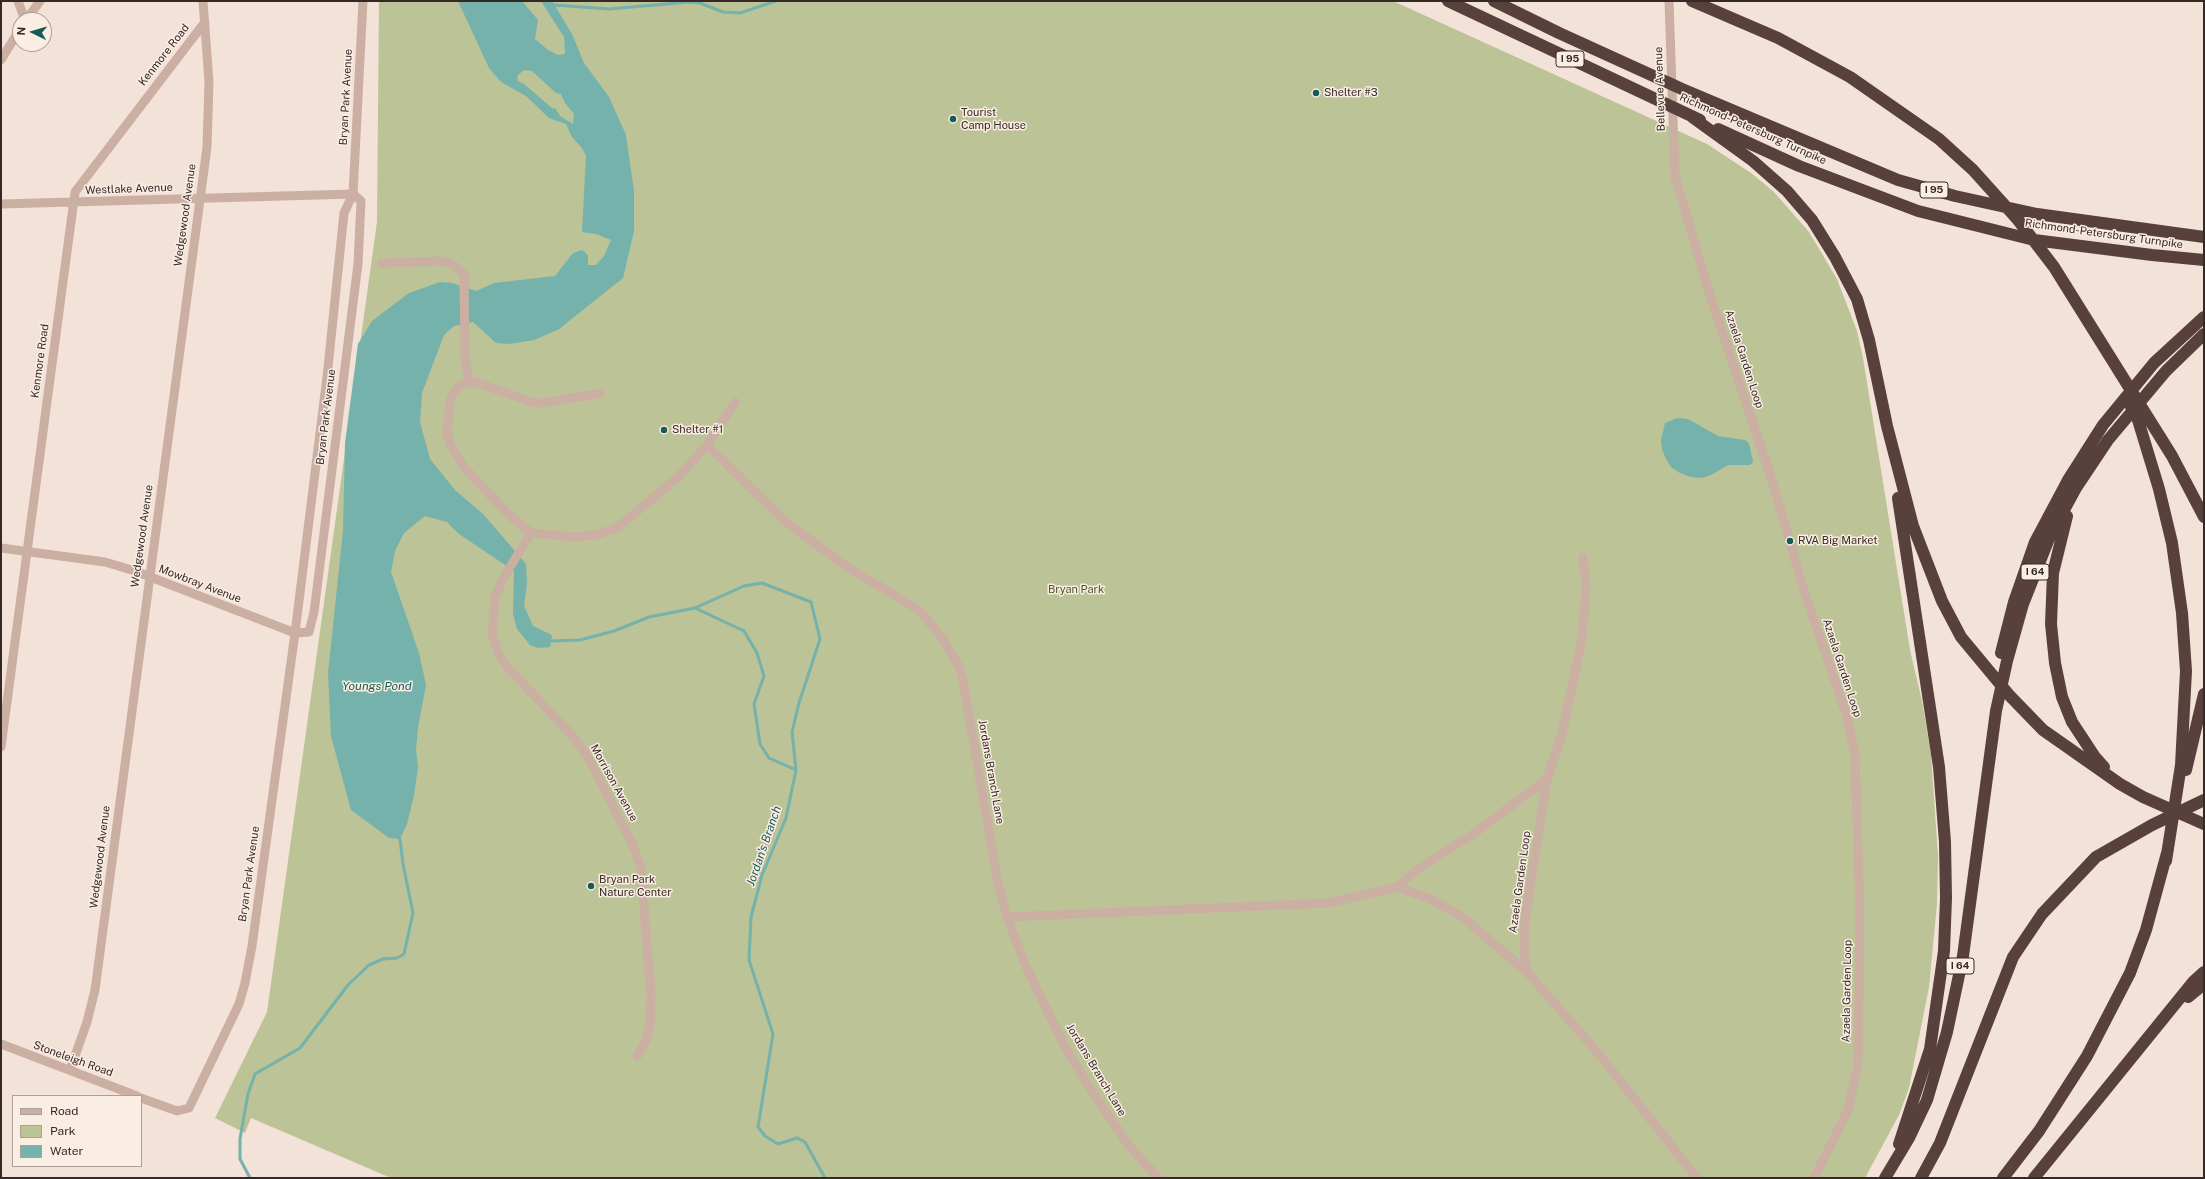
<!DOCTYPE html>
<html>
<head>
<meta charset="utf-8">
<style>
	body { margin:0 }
	#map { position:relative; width:2205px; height:1179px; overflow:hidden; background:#f3e2d7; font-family:"Public Sans",sans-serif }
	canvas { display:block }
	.frame { position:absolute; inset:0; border:2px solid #362825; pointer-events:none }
	.legend { position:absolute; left:12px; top:1095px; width:130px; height:72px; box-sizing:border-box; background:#faede4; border:1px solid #ac9e98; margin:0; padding:5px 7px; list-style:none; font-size:12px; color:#362825 }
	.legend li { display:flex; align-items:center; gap:8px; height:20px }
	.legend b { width:20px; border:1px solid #ac9e98 }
	.north { position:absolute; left:12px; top:12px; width:40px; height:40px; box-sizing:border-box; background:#faede4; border:1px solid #ac9e98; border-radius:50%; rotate:275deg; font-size:11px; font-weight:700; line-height:16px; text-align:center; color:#362825 }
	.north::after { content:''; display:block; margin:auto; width:14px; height:18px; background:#185a55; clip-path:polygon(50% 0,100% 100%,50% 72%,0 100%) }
</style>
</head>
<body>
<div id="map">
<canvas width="2205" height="1179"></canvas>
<div class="frame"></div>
<ul class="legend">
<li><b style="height:5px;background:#ccafa3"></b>Road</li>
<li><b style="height:11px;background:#bbc397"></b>Park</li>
<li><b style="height:11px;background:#74b2ab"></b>Water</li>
</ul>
<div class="north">N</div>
</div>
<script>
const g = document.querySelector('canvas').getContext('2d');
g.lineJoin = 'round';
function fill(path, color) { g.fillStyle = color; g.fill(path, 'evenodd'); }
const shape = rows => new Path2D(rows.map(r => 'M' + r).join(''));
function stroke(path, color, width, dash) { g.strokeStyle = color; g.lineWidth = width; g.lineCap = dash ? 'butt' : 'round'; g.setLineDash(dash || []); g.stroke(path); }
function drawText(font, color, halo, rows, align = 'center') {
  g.font = font + ' "Public Sans",sans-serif'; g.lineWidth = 3; g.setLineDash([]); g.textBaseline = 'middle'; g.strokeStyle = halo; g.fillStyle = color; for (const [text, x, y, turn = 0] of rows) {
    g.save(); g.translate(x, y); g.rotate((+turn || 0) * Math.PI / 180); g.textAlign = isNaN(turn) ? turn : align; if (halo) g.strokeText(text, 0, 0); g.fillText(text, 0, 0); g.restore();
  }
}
fill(shape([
	[379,1,1393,1,1707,144,1751,173,1773,191,1809,232,1837,279,1857,331,1863,358,1910,650,1922,701,1931,755,1938,856,1937,904,1929,987,1909,1088,1899,1115,1865,1178,391,1178,251,1118,245,1133,215,1118,267,1012,377,222]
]), '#bbc397');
fill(shape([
	[458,1,522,1,538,20,535,39,548,50,558,55,565,54,564,37,541,1,552,1,572,34,584,63,609,97,626,135,634,191,634,231,623,278,559,329,534,340,509,344,496,343,473,322,454,326,444,335,422,393,420,422,430,459,455,490,484,515,526,564,527,583,524,606,533,626,552,635,550,647,538,648,530,645,517,629,513,614,514,571,459,534,447,522,425,516,404,533,395,551,391,572,419,653,426,685,418,727,416,750,418,767,414,795,407,824,400,839,389,838,351,810,331,736,328,673,343,531,345,443,358,344,372,321,409,293,440,282,452,283,476,291,494,283,555,276,573,253,582,250,588,255,588,265,596,265,604,256,611,240,596,234,582,232,586,156,582,148,572,137,566,124,549,118,526,96,501,82,489,68],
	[524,70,532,71,556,93,561,94,565,103,574,114,573,124,560,116,555,108,553,109,524,84,518,81,517,76],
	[1677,418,1688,419,1718,436,1745,440,1749,443,1753,462,1750,465,1728,465,1711,475,1702,478,1691,477,1680,473,1671,467,1666,459,1662,449,1661,440,1665,423]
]), '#74b2ab');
stroke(shape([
	[554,5,609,9,689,2,700,3,723,12,740,13,776,1],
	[695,608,744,631,757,653,764,676,754,704,760,744,769,758,796,770],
	[551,641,580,640,614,631,649,617,695,608,744,586,762,583,811,602,820,639,799,703,792,732,796,770,786,818,762,875,751,917,749,960,773,1034,758,1127,765,1136,778,1144,797,1138,805,1142,825,1178],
	[250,1178,240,1159,240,1139,248,1094,255,1074,300,1048,348,985,369,965,383,959,397,958,404,954,413,913,403,864,400,839]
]), '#74b2ab', 3);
stroke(shape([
	[18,1,25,20],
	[1669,1,1675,176,1710,295,1771,477,1805,594,1846,713,1855,755,1860,917,1858,1065,1848,1110,1814,1178],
	[26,20,40,1],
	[1,60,20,29],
	[1,204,353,194],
	[382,263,441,261,452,264,464,273,465,358,469,382],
	[601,393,543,403,532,402,475,382,469,382,461,385,453,393,450,402,447,433,451,446,464,467,507,513,531,533,573,537,595,535,617,528,678,477,707,445,735,402],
	[707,445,787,523,846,566,920,611,943,639,958,665,963,680,997,879,1007,917,1025,964,1064,1045,1086,1082,1127,1143,1158,1178],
	[531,533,502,580,495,598,492,633,499,655,507,667,571,734,586,754,631,841,641,868,651,996,650,1024,646,1042,637,1056],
	[1,548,105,562,135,571,295,633,309,632,314,612,358,264,361,201,353,194],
	[1583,558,1586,585,1582,639,1562,734,1547,779,1525,920,1524,955,1527,972,1598,1053,1697,1178],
	[1,747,75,192,205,22],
	[1398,887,1419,868,1472,835,1547,779],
	[1007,917,1328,903,1398,887,1428,898,1460,915,1527,972],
	[1,1044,137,1096],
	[70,1070,87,1022,95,990,207,147,209,82,203,1],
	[141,1098,177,1111,189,1108,239,1004,245,983,252,946,295,633,327,377,344,213,353,194,363,1]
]), '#ccafa3', 9);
stroke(shape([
	[1448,1,1700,120],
	[1494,1,1559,33,1682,89,1898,180,1955,196,2037,214,2204,237],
	[1692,1,1778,38,1850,77,1939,139,1973,170,2018,220,2054,267,2172,456,2204,517],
	[1692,117,1753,161,1787,191,1812,220,1835,257,1857,299,1869,340,1887,426,1913,526,1942,601,1961,637,2010,696,2043,730,2120,784,2143,797,2204,824],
	[1718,129,1799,166,1918,211,2034,240,2152,255,2204,260],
	[2129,403,2138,420,2159,489,2172,543,2182,613,2186,671,2181,765,2166,861],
	[1898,498,1939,767,1945,842,1946,898,1944,951,1930,1049,1899,1144],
	[2067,516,2053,573,2051,624,2055,663,2062,697,2072,722,2095,757,2104,767],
	[2001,653,2014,602,2035,542,2068,480,2103,425,2154,363,2204,317],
	[2186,770,2204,694],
	[2188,997,2204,984],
	[1885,1178,1909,1138,1927,1100,1947,1032,1963,956,1996,711,2007,661,2023,604,2050,536,2076,488,2108,440,2166,371,2204,334],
	[1921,1178,1940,1143,2013,957,2042,914,2096,857,2152,825,2204,800],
	[2003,1178,2039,1131,2087,1056,2130,973,2146,930,2167,853],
	[2034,1178,2193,982,2204,972]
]), '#58403c', 12);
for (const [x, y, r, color] of [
	[1316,93,4,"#185a55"],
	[953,119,4,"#185a55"],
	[664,430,4,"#185a55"],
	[1790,541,4,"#185a55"],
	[591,886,4,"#185a55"]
]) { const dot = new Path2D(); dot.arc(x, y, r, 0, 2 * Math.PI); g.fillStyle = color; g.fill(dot); stroke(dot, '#faede4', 1.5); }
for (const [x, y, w] of [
	[1570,59,28],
	[1934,190,28],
	[2035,572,28],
	[1960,966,28]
]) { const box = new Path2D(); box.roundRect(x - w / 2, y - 8, w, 16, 3); g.fillStyle = '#faede4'; g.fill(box); stroke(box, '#362825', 1); }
drawText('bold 10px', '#362825', null, [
	["I 95",1570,59],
	["I 95",1934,190],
	["I 64",2035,572],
	["I 64",1960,966]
]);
drawText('11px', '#362825', '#faede4', [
	["Kenmore Road",164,55,-52],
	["Bellevue Avenue",1660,89,-92],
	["Bryan Park Avenue",346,97,-87],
	["Richmond-Petersburg Turnpike",1753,129,24],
	["Westlake Avenue",129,189,-2],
	["Wedgewood Avenue",185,215,-82],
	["Richmond-Petersburg Turnpike",2104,234,8],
	["Azaela Garden Loop",1744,359,72],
	["Kenmore Road",40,361,-82],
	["Bryan Park Avenue",326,417,-83],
	["Wedgewood Avenue",142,536,-82],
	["Mowbray Avenue",200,584,21],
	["Azaela Garden Loop",1842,668,72],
	["Jordans Branch Lane",991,772,80],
	["Morrison Avenue",614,783,61],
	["Wedgewood Avenue",100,857,-83],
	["Bryan Park Avenue",249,874,-82],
	["Azaela Garden Loop",1520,882,-82],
	["Azaela Garden Loop",1847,991,-89],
	["Stoneleigh Road",73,1059,20],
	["Jordans Branch Lane",1096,1070,59]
]);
drawText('11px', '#362825', '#faede4', [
	["Shelter #3",1324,93],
	["Tourist",961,113],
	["Camp House",961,126],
	["Shelter #1",672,430],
	["RVA Big Market",1798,541],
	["Bryan Park",599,880],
	["Nature Center",599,893]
], 'left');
drawText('11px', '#4c5627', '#faede4', [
	["Bryan Park",1076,590]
]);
drawText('italic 12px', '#185a55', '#faede4', [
	["Youngs Pond",377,686],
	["Jordan's Branch",764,846,-71]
]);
</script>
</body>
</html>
